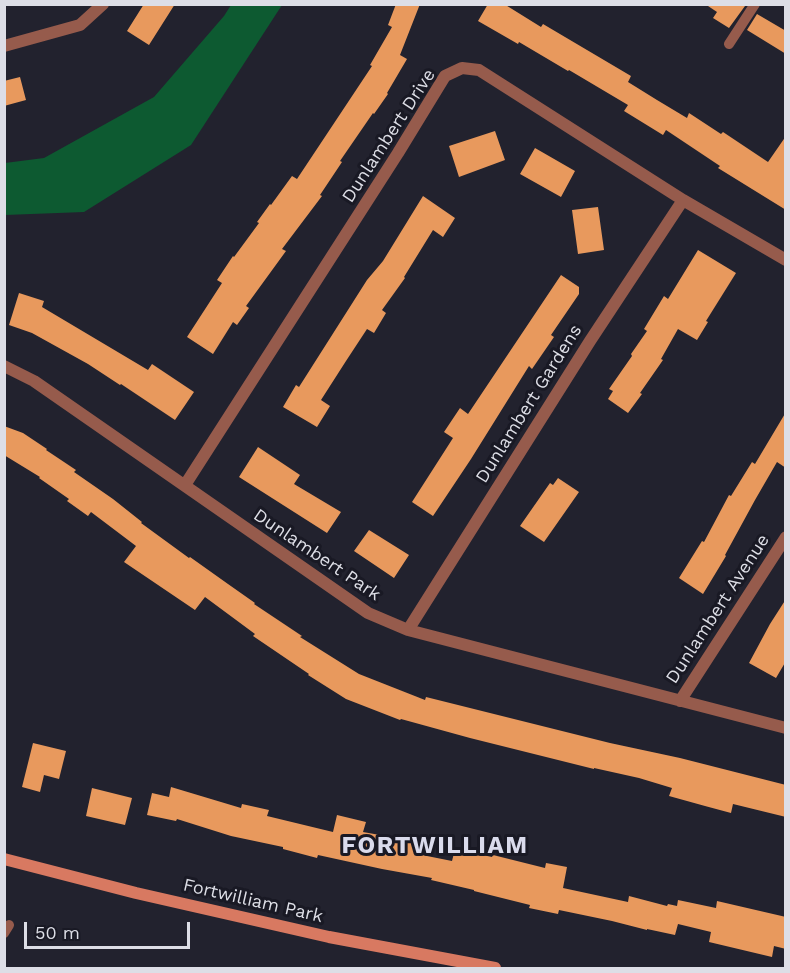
<!DOCTYPE html>
<html>
<head>
<meta charset="utf-8">
<style>
	body { margin:0 }
	#map { position:relative; width:790px; height:973px; overflow:hidden; background:#22222e; font-family:"Work Sans",sans-serif }
	canvas { display:block }
	.frame { position:absolute; inset:0; border:6px solid #dddee6; pointer-events:none }
	.scale { position:absolute; left:24px; top:922px; width:166px; height:27px; box-sizing:border-box; border:3px solid #dddee6; border-top:0; padding-left:8px; font-size:18px; line-height:21px; white-space:nowrap; color:#dddee6; -webkit-text-stroke:4px #191924; paint-order:stroke }
</style>
</head>
<body>
<div id="map">
<canvas width="790" height="973"></canvas>
<div class="frame"></div>
<div class="scale">50 m</div>
</div>
<script>
const g = document.querySelector('canvas').getContext('2d');
g.lineJoin = 'round';
function fill(path, color) { g.fillStyle = color; g.fill(path, 'evenodd'); }
const shape = rows => new Path2D(rows.map(r => 'M' + r).join(''));
function stroke(path, color, width, dash) { g.strokeStyle = color; g.lineWidth = width; g.lineCap = dash ? 'butt' : 'round'; g.setLineDash(dash || []); g.stroke(path); }
function drawText(font, color, halo, rows, align = 'center') {
  g.font = font + ' "Work Sans",sans-serif'; g.lineWidth = 6; g.setLineDash([]); g.textBaseline = 'middle'; g.strokeStyle = halo; g.fillStyle = color; for (const [text, x, y, turn = 0] of rows) {
    g.save(); g.translate(x, y); g.rotate((+turn || 0) * Math.PI / 180); g.textAlign = isNaN(turn) ? turn : align; if (halo) g.strokeText(text, 0, 0); g.fillText(text, 0, 0); g.restore();
  }
}
fill(shape([
	[231,5,282,5,191,145,84,212,5,215,5,163,44,158,154,97,224,16]
]), '#0d5a31');
fill(shape([
	[144,4,175,4,149,45,127,31],
	[396,4,420,4,400,55,407,59,387,93,388,94,374,114,373,113,340,161,342,162,320,195,322,196,282,249,286,251,246,306,249,308,237,325,233,322,213,354,187,337,222,283,217,280,233,256,234,257,259,223,257,222,270,204,271,205,292,176,297,179,372,66,370,65,392,27,388,25],
	[488,4,504,4,541,27,543,24,631,76,628,82,657,100,687,118,689,113,721,134,723,132,768,162,786,136,786,210,718,168,720,166,666,130,663,135,624,111,628,105,569,70,568,71,519,42,518,44,478,21],
	[705,4,744,4,745,6,729,28,713,18,717,12],
	[757,14,786,31,786,54,747,30],
	[20,77,26,100,4,106,4,81],
	[495,131,505,160,459,177,449,146],
	[535,148,575,171,561,197,520,174],
	[423,196,455,218,443,237,433,230,404,277,405,278,382,310,386,313,374,333,367,329,346,361,321,400,330,406,317,427,283,407,296,385,299,387,367,280,383,261],
	[598,207,604,250,578,254,572,210],
	[698,250,736,273,706,321,708,322,697,340,678,329,661,359,663,360,640,393,642,394,628,413,608,399,613,391,609,389,632,356,631,354,647,331,644,329,664,296,668,299],
	[561,275,579,287,579,294,551,335,554,337,532,369,529,366,471,459,433,516,412,502,453,438,444,432,460,408,468,414],
	[19,293,44,301,42,307,148,370,152,364,194,392,175,420,121,384,120,385,88,364,32,333,9,325],
	[786,412,786,468,777,462,755,500,725,555,726,556,703,594,679,578,702,541,704,542,729,495,731,496,752,462,755,464],
	[4,426,23,433,47,449,46,450,76,470,74,472,113,499,142,522,141,523,189,558,190,557,228,584,255,603,254,604,302,636,300,637,359,674,425,700,426,697,610,743,680,758,786,785,786,817,733,804,731,813,705,806,669,796,672,788,639,778,594,768,594,769,470,738,401,719,400,720,346,699,308,675,309,674,253,636,255,634,205,597,195,610,124,562,136,546,91,512,88,516,67,501,69,499,39,478,40,477,4,455],
	[258,447,300,475,294,484,341,512,327,533,239,477],
	[558,478,579,492,544,542,520,526,550,483,553,485],
	[369,530,409,555,394,578,354,551],
	[786,599,786,661,776,678,749,663,770,624],
	[33,743,66,751,59,779,44,775,40,792,22,787],
	[171,787,241,808,242,804,269,810,267,816,333,832,337,815,366,822,363,832,419,842,417,854,452,861,455,849,492,857,493,855,545,868,546,863,567,867,563,888,628,902,629,896,667,906,668,904,677,906,678,900,716,908,717,901,786,917,786,949,774,946,772,957,709,942,711,932,678,924,675,935,647,929,647,930,612,921,559,910,558,914,529,908,530,905,474,891,474,890,431,880,432,878,382,869,318,855,317,858,283,849,283,847,231,836,177,819,176,821,147,815,152,793,169,797],
	[92,788,132,798,125,825,86,816]
]), '#e8995d');
stroke(shape([
	[729,44,755,4],
	[4,933,9,925]
]), '#965b4c', 10);
stroke(shape([
	[4,46,80,25,103,4],
	[4,366,34,381,368,613,408,630,786,728],
	[185,485,398,153,445,76,462,68,479,70,683,200,786,260],
	[408,630,590,341,683,200],
	[680,701,786,537]
]), '#965b4c', 12);
stroke(shape([
	[4,859,136,893,329,937,495,968]
]), '#d87961', 12);
drawText('18px', '#dddee6', '#191924', [
	["Dunlambert Drive",389,136,-57],
	["Dunlambert Gardens",529,404,-58],
	["Dunlambert Park",317,555,34],
	["Dunlambert Avenue",718,609,-57],
	["Fortwilliam Park",253,901,13]
]);
g.letterSpacing = '1.5px';
drawText('bold 24px', '#dadbec', '#191924', [
	["FORTWILLIAM",435,846]
]);
g.letterSpacing = '0px';
</script>
</body>
</html>
